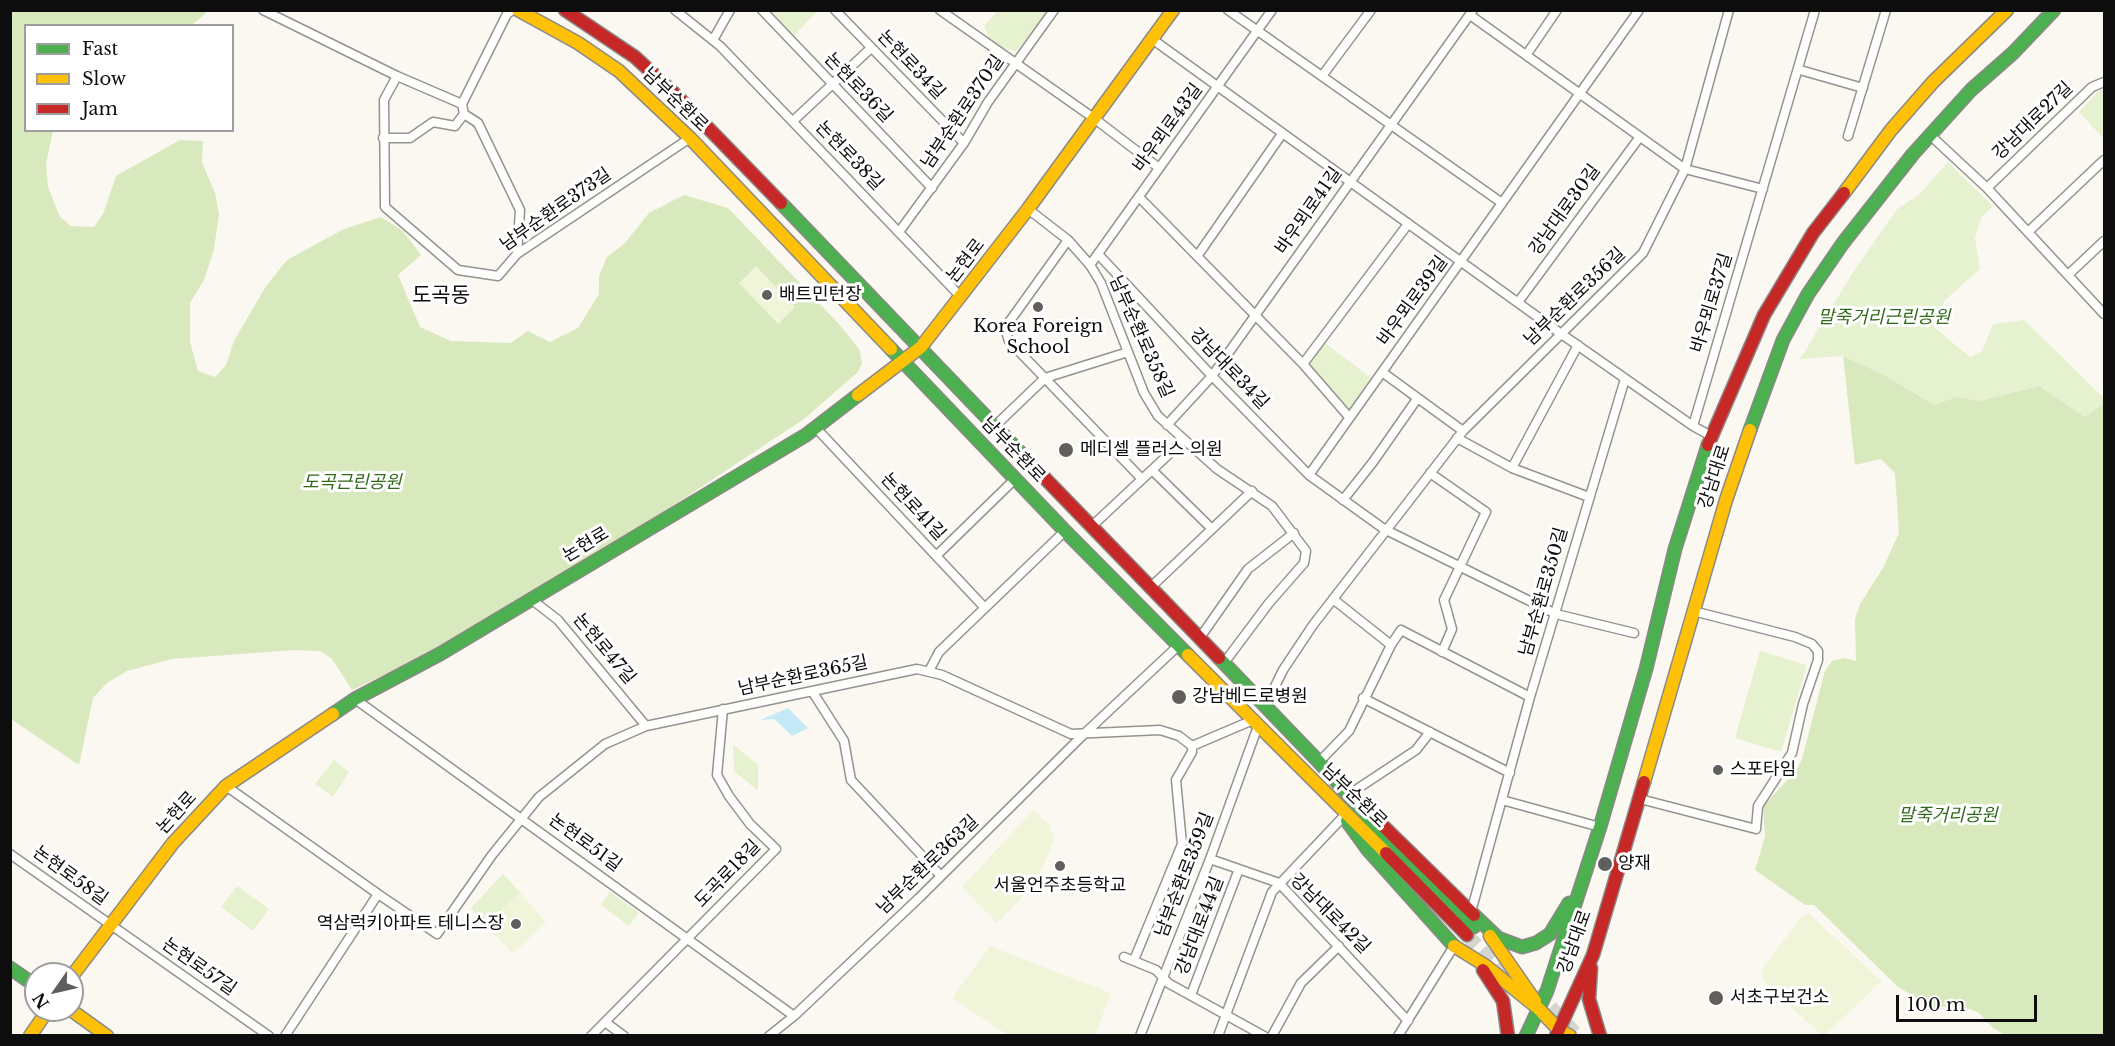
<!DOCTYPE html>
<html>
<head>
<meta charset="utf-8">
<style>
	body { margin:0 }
	#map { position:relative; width:2115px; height:1046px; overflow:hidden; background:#fbf8f1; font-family:"Libre Baskerville",serif }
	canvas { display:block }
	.frame { position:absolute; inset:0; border:12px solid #0d0d0d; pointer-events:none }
	.legend { position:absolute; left:24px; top:24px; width:210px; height:108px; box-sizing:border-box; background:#fff; border:2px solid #9e9e9e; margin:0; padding:8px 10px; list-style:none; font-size:18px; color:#0d0d0d }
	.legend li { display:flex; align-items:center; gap:12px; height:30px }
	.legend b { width:30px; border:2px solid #9e9e9e }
	.north { position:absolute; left:24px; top:962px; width:60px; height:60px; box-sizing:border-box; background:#fff; border:2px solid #9e9e9e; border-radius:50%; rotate:236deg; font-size:16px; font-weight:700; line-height:24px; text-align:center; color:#0d0d0d }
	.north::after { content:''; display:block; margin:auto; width:21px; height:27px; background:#605f5d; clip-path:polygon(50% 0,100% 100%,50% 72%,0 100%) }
	.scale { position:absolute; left:1896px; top:995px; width:141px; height:27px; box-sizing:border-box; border:3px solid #0d0d0d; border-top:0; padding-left:8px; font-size:18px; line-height:21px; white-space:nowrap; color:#0d0d0d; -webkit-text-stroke:4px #fff; paint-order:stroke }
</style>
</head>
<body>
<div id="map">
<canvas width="2115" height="1046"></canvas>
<div class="frame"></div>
<ul class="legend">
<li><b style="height:8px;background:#4caf50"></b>Fast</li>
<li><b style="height:8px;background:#ffc107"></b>Slow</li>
<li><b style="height:8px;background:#c62828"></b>Jam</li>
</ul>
<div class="north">N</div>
<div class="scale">100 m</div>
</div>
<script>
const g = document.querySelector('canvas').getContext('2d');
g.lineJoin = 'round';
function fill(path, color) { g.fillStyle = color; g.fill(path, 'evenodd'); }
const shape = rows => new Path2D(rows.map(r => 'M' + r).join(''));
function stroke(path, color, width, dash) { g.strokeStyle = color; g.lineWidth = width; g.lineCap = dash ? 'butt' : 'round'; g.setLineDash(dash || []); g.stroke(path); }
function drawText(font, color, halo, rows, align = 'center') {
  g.font = font + ' "Libre Baskerville","Noto Sans KR",serif'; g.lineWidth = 6; g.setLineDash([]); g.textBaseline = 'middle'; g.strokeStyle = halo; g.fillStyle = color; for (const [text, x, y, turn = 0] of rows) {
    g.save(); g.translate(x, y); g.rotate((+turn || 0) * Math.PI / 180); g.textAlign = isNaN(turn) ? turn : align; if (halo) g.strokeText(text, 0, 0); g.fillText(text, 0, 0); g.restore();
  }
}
fill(shape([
	[762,11,817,11,790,40],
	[998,11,1050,11,1016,51,1003,48,989,38,984,26],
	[2100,90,2104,91,2104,139,2079,112],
	[1948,162,1993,206,1981,218,1975,238,1980,269,1944,301,1934,327,1970,357,1982,351,1993,324,2024,320,2104,398,2104,403,2085,417,2038,386,1979,401,1956,397,1934,405,1884,375,1843,356,1800,359,1854,271,1897,209,1920,194],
	[1325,343,1371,378,1348,411,1308,365],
	[1760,651,1807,665,1781,752,1735,738],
	[733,744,758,765,758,791,734,771],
	[334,760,349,772,333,797,315,784],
	[503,874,520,892,486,926,471,908],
	[237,886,269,909,253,931,221,907],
	[610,892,639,913,629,926,601,905]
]), '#e6f1cf');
fill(shape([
	[10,11,205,11,206,13,192,25,26,26,26,130,53,131,46,164,48,187,60,217,71,226,94,227,103,214,116,176,180,140,203,141,202,162,215,193,219,214,214,249,204,280,190,303,190,342,198,371,215,377,226,365,234,341,266,286,287,260,344,229,381,217,403,231,421,255,398,275,420,327,451,341,511,343,528,331,550,342,578,328,599,294,599,276,607,257,624,244,649,213,684,195,728,208,839,324,859,349,862,363,858,372,804,419,662,513,506,608,408,664,352,690,332,659,320,651,295,650,172,659,127,671,107,683,93,698,79,765,11,719],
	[1843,356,1884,375,1934,405,1956,397,1979,401,2039,386,2085,417,2104,403,2104,1035,2005,1035,1993,1028,1978,1012,1957,1005,1934,1008,1898,987,1814,905,1805,905,1755,870,1765,837,1763,806,1796,771,1802,759,1825,671,1832,661,1845,658,1856,661,1855,619,1860,604,1883,568,1899,533,1895,473,1881,459,1855,465]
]), '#d7e9bd');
fill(shape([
	[756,266,795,307,778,324,739,283],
	[1033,810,1049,824,1054,840,1037,881,997,923,962,887],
	[520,892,546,922,513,954,486,926],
	[1808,913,1882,981,1825,1035,1821,1035,1762,979,1763,967,1803,915],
	[990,946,1111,993,1095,1035,1008,1035,952,998]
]), '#f0f5d9');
fill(shape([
	[788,708,808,728,792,736,774,719,760,720]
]), '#c5e9f7');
stroke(shape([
	[1467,935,1507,977],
	[1536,992,1578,1036]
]), '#d7d5cf', 14, [14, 7]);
const street = shape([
	[263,10,397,76,462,104],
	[675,10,720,46,960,296],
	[762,10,932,188],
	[835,10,964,143],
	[940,10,1095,119,1159,168],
	[1228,10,1502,203],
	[1470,15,1685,169,1763,189],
	[1152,39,1560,333,1693,426,1711,436],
	[713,40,730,10],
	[1527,54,1557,10],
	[1800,70,1863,88],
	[397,76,384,100,385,207,458,270,498,276,517,254,690,138],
	[1322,76,1371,10],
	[462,104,464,114,478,123,520,210,517,254],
	[462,104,507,14,513,10],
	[793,121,871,48],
	[1930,135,1987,188,2104,314],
	[1848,136,1886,10],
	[383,138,410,138,433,122,455,126,464,114],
	[1987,188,2092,87,2104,82],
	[1139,197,1303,364,1349,417],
	[1028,209,1068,240,1090,265,1101,283,1144,393,1158,416,1217,469,1272,506,1306,551,1304,563,1269,603,1224,663],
	[899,232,964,143,988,102,1054,10],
	[2028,232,2104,160],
	[1068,240,1007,325,1006,332,1009,341,1142,479],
	[1098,254,1212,376,1309,475,1384,529,1556,614,1634,633],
	[1198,255,1282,134],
	[1090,265,1272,10],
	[2068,275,2104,241],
	[1519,301,1639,138],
	[1303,364,1408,224],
	[1382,372,1463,431],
	[996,425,1045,378,1128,352],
	[1167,425,1212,376,1473,10],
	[1693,426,1815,10],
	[816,428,985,608],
	[1457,438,1512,468,1589,497],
	[1512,468,1578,345],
	[1152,470,1212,529],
	[1430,473,1486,512,1444,600,1452,629,1442,652],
	[1309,475,1639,10],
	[1343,500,1373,462,1417,399],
	[1092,526,1184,440],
	[936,556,1016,478],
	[1151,587,1252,491],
	[531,599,558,620,646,726],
	[1333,599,1391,645],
	[1199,639,1248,569,1294,533],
	[929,671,939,652,1065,531],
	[812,691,844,741,851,780,941,876],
	[1363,698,1510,773],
	[355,699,794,1016],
	[1265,707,1283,670,1313,625,1463,431,1643,253,1685,169,1729,10],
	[1192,746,1253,720],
	[1319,762,1349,731,1391,645,1401,630,1530,697],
	[226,786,378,894],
	[1348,795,1416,750,1430,732],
	[1640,799,1756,829,1758,806,1792,753,1803,704,1818,660,1818,651,1812,644,1795,637,1693,611],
	[1502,800,1600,827],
	[10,854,269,1036],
	[1210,859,1279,883,1408,1021],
	[1471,912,1530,697,1625,379],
	[1124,957,1156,970,1168,983,1264,1036],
	[1134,960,1182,844,1176,780,1192,752,1192,746],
	[1191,995,1239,869],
	[605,1022,624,1036],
	[285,1036,378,894,437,934,492,855,539,797,605,744,646,726,917,669,942,675,1071,734,1160,730,1179,736,1192,746],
	[591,1036,776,849,750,824,729,796,717,775,723,709],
	[769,1036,794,1016,919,898,1083,735,1179,645],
	[1140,1036,1210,859,1258,726],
	[1218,1036,1272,892,1344,816],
	[1272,1036,1301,983,1339,946],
	[1398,1036,1454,946]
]);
const fast = shape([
	[781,203,1036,469],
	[891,349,1065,531,1188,655],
	[1750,430,1783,340,1808,294,1843,243,1913,154,1971,90,2013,53,2054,10],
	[1219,658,1319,762,1390,842,1474,927],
	[333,714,355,699,440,654,806,435,858,395],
	[1347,821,1368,850,1454,946],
	[1474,915,1498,938,1522,947,1536,943,1550,934,1569,903],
	[10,968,36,986],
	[1526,1036,1547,991,1600,827,1646,669,1675,549,1708,445]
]);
const slow = shape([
	[518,10,578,43,619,71,690,138,891,349],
	[1844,193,1891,130,1933,82,2007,10],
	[858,395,921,347,1028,209,1173,10],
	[1188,655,1386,853],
	[1644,782,1726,500,1750,430],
	[1490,936,1535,1001],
	[1454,946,1486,966,1539,1009,1559,1030,1570,1036],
	[72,976,173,843,226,786,333,714],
	[71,1010,107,1036],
	[30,1036,48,1010]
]);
const jam = shape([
	[565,10,635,57,678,97,781,203],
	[1708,445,1764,315,1813,233,1844,193],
	[1036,469,1219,658],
	[1374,817,1474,915],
	[1386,853,1467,935],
	[1591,968,1589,999,1600,1036],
	[1483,970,1503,1001,1508,1036],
	[1556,1036,1593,955,1644,782]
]);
stroke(street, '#949390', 11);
stroke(fast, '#8b8986', 15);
stroke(slow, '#8b8986', 15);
stroke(jam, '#8b8986', 15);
stroke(street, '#fefefd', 8);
stroke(fast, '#4caf50', 12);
stroke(slow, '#ffc107', 12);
stroke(jam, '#c62828', 12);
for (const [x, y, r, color] of [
	[767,295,6,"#605f5d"],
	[1038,307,6,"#605f5d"],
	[1066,450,8,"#605f5d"],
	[1179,697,8,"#605f5d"],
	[1718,770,6,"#605f5d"],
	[1605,864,8,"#605f5d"],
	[1060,866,6,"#605f5d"],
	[516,924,6,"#605f5d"],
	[1716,998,8,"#605f5d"]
]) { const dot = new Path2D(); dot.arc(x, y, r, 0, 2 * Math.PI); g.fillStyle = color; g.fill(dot); stroke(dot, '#fff', 2); }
drawText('18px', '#0d0d0d', '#fff', [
	["논현로34길",911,65,46],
	["논현로36길",858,88,46],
	["남부순환로",675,100,44],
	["남부순환로370길",963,112,-56],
	["강남대로27길",2033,121,-44],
	["바우뫼로43길",1168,128,-54],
	["논현로38길",849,156,46],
	["남부순환로373길",556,210,-35],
	["강남대로30길",1565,210,-54],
	["바우뫼로41길",1309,211,-55],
	["논현로",966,261,-52],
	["남부순환로356길",1575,297,-44],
	["바우뫼로39길",1413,301,-54],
	["바우뫼로37길",1712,303,-73],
	["남부순환로358길",1141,337,66],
	["강남대로34길",1229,369,46],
	["남부순환로",1013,450,46],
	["강남대로",1715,477,-72],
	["논현로41길",913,507,47],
	["논현로",586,545,-31],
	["남부순환로350길",1544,592,-74],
	["논현로47길",604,649,50],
	["남부순환로365길",803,676,-12],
	["남부순환로",1354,796,44],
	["논현로",177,813,-48],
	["논현로51길",585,843,36],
	["남부순환로363길",928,865,-44],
	["도곡로18길",728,874,-46],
	["남부순환로359길",1185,875,-69],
	["논현로58길",70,876,36],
	["강남대로42길",1330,914,45],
	["강남대로44길",1200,926,-69],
	["강남대로",1575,942,-70],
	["논현로57길",199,967,35]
]);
drawText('18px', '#0d0d0d', '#fff', [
	["배트민턴장",779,295],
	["Korea Foreign",1038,327,"center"],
	["School",1038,348,"center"],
	["메디셀 플러스 의원",1080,450],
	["강남베드로병원",1192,697],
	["스포타임",1730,770],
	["양재",1618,864],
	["서울언주초등학교",1060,886,"center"],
	["역삼럭키아파트 테니스장",504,924,"right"],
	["서초구보건소",1730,998]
], 'left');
drawText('italic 18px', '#306919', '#fff', [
	["말죽거리근린공원",1884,318],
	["도곡근린공원",352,483],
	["말죽거리공원",1948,816]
]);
drawText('21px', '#0d0d0d', '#fff', [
	["도곡동",441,296]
]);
</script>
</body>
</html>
